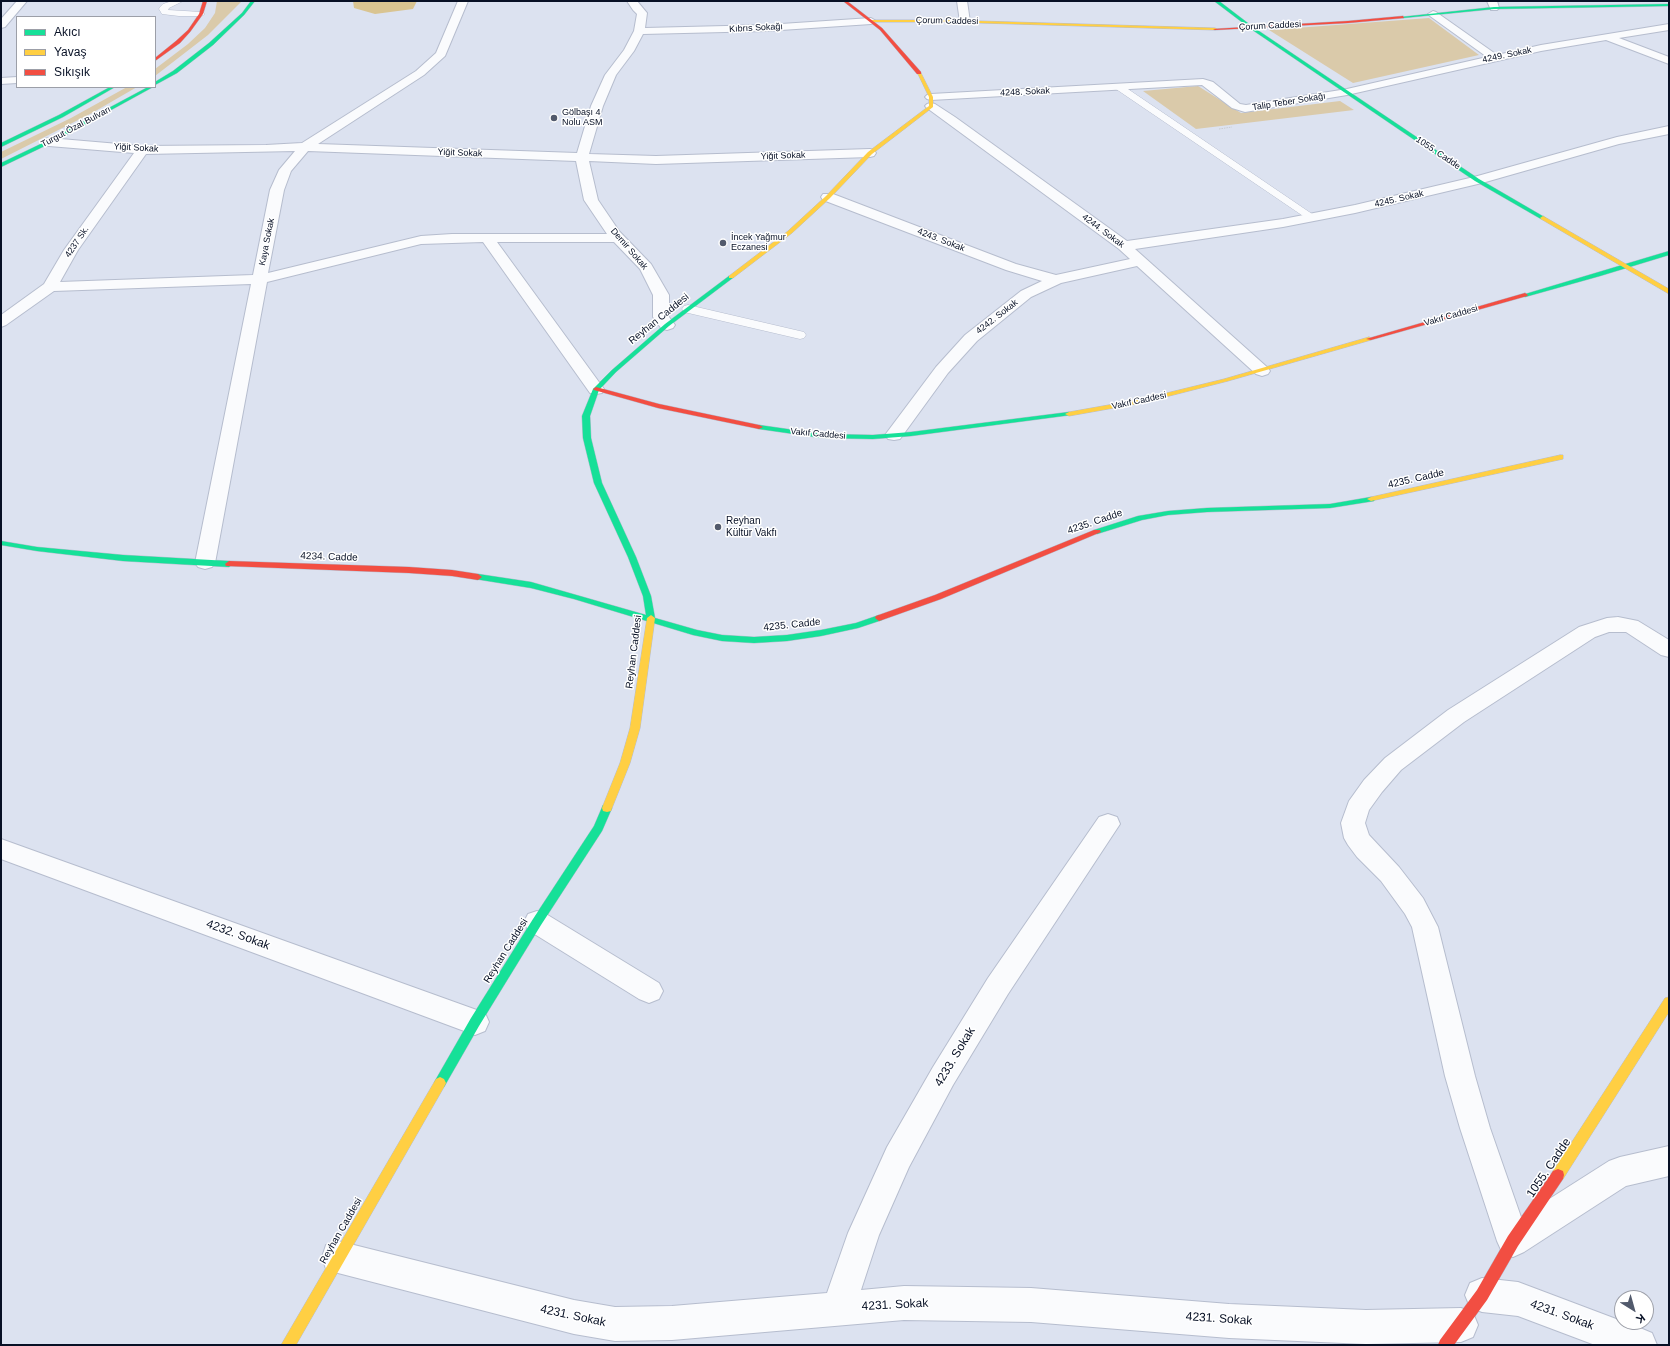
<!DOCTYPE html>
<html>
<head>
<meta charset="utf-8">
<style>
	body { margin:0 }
	#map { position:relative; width:1670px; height:1346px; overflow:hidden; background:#dce2f0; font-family:Arial,sans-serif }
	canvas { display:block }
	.frame { position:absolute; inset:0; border:2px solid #071025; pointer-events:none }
	.legend { position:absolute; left:16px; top:16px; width:140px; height:72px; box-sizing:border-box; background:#fff; border:1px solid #9c9fa8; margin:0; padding:5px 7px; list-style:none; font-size:12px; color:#071025 }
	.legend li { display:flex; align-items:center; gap:8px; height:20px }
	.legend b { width:20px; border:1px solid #9c9fa8 }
	.north { position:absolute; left:1614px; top:1290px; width:40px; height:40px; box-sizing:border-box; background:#fff; border:1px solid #9c9fa8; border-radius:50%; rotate:143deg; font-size:11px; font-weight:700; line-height:16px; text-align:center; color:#071025 }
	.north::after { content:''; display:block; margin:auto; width:14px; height:18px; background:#525a6c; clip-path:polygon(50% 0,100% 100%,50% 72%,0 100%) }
</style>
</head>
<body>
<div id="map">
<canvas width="1670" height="1346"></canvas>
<div class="frame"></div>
<ul class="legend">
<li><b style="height:5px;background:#16e098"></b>Akıcı</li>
<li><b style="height:5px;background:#ffcf43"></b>Yavaş</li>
<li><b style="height:5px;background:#f24e42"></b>Sıkışık</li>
</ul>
<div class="north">K</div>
</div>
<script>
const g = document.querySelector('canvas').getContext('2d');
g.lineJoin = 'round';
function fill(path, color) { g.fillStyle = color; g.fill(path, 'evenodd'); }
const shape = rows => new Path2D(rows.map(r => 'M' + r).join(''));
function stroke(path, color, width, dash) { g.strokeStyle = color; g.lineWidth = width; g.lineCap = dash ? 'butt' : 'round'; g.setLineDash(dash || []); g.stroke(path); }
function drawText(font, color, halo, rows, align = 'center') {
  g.font = font + ' Arial,sans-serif'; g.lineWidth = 3; g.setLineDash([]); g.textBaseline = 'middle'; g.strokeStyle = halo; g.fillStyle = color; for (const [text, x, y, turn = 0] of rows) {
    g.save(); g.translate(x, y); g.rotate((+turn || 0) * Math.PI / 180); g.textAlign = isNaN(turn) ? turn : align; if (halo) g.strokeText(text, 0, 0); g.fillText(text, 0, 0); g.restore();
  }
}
fill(shape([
	[217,1,242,1,208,35,155,76,155,69,188,44,205,28,215,13],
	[1429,18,1479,55,1353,83,1269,30],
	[1198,86,1241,113,1340,101,1354,110,1196,129,1143,91],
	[127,87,137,87,92,113,1,159,1,152,71,118]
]), '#dacaaa');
fill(shape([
	[353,1,417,1,413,9,375,14,354,8]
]), '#d9c491');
const lane = shape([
	[172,1,183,1,169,8,168,10,201,12,205,14,201,16,179,16,162,14,159,9,160,7,163,4,172,1],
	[1119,84,1122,85,1318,218,1317,220,1309,220,1116,89,1115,87,1116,85,1119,84],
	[688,305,804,332,806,335,804,338,800,339,684,312,682,309,684,306,688,305]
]);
const street = shape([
	[17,1,27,1,5,27,1,28,1,19,17,1],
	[458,1,468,1,445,56,424,75,318,144,577,153,591,106,605,75,624,50,634,31,637,14,633,10,627,1,637,1,647,13,645,28,766,25,871,18,876,21,871,24,766,31,643,34,634,51,616,75,603,106,589,154,656,156,870,149,874,150,876,153,874,156,870,157,656,164,589,161,598,200,619,231,651,264,669,295,669,317,675,325,673,328,667,330,661,328,653,317,653,295,640,269,614,242,497,242,604,389,602,393,596,394,590,393,483,242,421,244,267,282,215,563,212,567,205,569,198,567,195,563,251,284,54,291,6,325,1,327,1,315,44,284,64,250,134,153,49,146,45,145,43,142,45,139,49,138,142,146,266,145,302,143,416,71,436,53,458,1],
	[295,151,279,170,270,190,253,275,60,282,78,250,146,154,295,151],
	[308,151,576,161,584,200,607,234,452,234,421,236,268,273,284,190,291,171,308,151],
	[957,1,967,1,970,22,969,24,961,24,960,22,957,1],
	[1487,1,1497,1,1499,8,1497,10,1491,10,1487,1],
	[1433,11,1436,12,1497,55,1541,45,1669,24,1669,30,1619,38,1669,57,1669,64,1606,40,1541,51,1347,95,1245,112,1232,108,1202,85,931,100,927,99,925,97,927,95,931,94,1203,79,1213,82,1240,104,1246,105,1347,89,1487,57,1430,16,1428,14,1433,11],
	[17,77,17,83,1,84,1,78,17,77],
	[931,103,935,104,955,117,1127,241,1283,219,1355,205,1474,177,1617,137,1669,126,1669,134,1619,144,1482,183,1355,213,1283,227,1135,249,1268,368,1270,371,1268,374,1262,376,1256,374,1137,266,1061,283,1031,297,977,341,948,373,900,439,894,440,888,439,885,435,936,367,965,335,1021,291,1042,281,1006,270,823,200,821,197,823,194,833,194,1016,264,1056,275,1130,259,1119,249,927,108,925,106,927,104,931,103],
	[1618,617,1638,621,1669,640,1669,657,1661,655,1626,632,1609,632,1595,637,1464,722,1401,770,1382,792,1369,810,1365,823,1369,835,1399,867,1423,898,1438,927,1475,1076,1490,1128,1521,1217,1609,1161,1620,1157,1669,1146,1669,1176,1626,1186,1524,1252,1513,1257,1502,1252,1497,1241,1460,1128,1445,1076,1412,927,1405,914,1381,881,1357,857,1348,845,1344,838,1341,823,1349,801,1364,780,1385,758,1448,710,1579,627,1607,618,1618,617],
	[1108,814,1117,817,1120,824,1008,994,953,1085,909,1167,879,1235,861,1290,904,1286,1031,1288,1229,1304,1366,1310,1461,1308,1473,1313,1478,1325,1473,1337,1461,1342,1366,1344,1229,1338,1031,1322,904,1320,672,1340,615,1341,574,1334,338,1273,326,1269,322,1257,326,1245,338,1241,574,1300,615,1307,672,1306,827,1293,848,1233,887,1147,933,1067,988,978,1099,817,1108,814],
	[1,839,485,1013,489,1022,485,1031,475,1035,1,859,1,839],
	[537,911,546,914,659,983,663,991,659,999,649,1003,639,999,528,930,524,922,528,914,537,911],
	[1482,1278,1518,1282,1640,1328,1652,1333,1657,1345,1595,1345,1518,1316,1482,1312,1470,1307,1465,1295,1470,1283,1482,1278]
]);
const fast = shape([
	[251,1,255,1,244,15,213,45,177,73,155,85,155,82,173,71,209,43,242,13,251,1],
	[1214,1,1219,1,1253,27,1479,179,1546,218,1541,219,1475,181,1251,29,1214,1],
	[1669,4,1669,6,1494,9,1403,18,1401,17,1494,7,1669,4],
	[110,87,115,87,63,117,1,147,1,143,59,115,110,87],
	[148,87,153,87,51,143,1,167,1,163,47,141,148,87],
	[1669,251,1669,255,1600,276,1525,297,1522,295,1669,251],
	[729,276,734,277,669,326,616,372,599,390,590,416,591,438,602,483,636,557,651,596,655,618,697,630,722,635,754,637,787,635,821,630,856,623,879,615,883,618,882,620,858,628,821,636,787,641,754,643,722,641,693,635,574,599,531,588,475,579,474,577,478,574,531,582,646,615,643,596,628,557,594,483,583,438,582,416,593,389,612,370,665,324,729,276],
	[1069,412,1071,413,1071,415,911,436,873,439,822,438,759,429,755,427,759,425,822,434,873,435,911,432,1069,412],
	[1371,497,1374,497,1375,499,1374,501,1330,508,1207,512,1168,515,1142,520,1097,534,1093,532,1094,530,1138,516,1168,511,1207,508,1330,504,1371,497],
	[1,541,37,547,123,555,229,561,233,564,229,567,123,561,37,551,1,545,1,541],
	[607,804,611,805,612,808,602,831,541,925,479,1026,444,1087,440,1089,436,1087,434,1083,436,1079,471,1018,533,919,594,826,603,805,607,804]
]);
const slow = shape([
	[871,20,946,20,1215,28,1217,29,1215,30,946,22,870,22,871,20],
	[917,72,921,73,933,97,933,107,872,154,830,198,792,233,733,278,729,278,729,276,788,231,826,196,868,152,929,106,929,97,917,72],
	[1543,216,1669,289,1669,294,1541,219,1540,218,1543,216],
	[1369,337,1372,339,1371,340,1228,381,1142,403,1069,416,1065,414,1069,412,1142,399,1224,379,1369,337],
	[1560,455,1563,455,1563,459,1371,501,1367,499,1371,497,1560,455],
	[651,615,655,618,640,728,630,763,612,808,611,811,607,812,603,811,602,808,620,763,630,728,647,618,651,615],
	[1669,997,1669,1012,1563,1179,1558,1181,1553,1179,1552,1175,1553,1171,1665,998,1669,997],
	[440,1077,444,1079,446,1083,444,1087,296,1345,281,1345,436,1079,440,1077]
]);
const jam = shape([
	[203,1,207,1,203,14,190,32,180,43,155,61,155,58,176,41,188,30,199,14,203,1],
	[843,1,847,1,882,28,921,72,921,74,917,74,880,30,843,1],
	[1403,16,1404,18,1348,23,1215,30,1213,29,1348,21,1403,16],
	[1525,293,1528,295,1527,296,1371,340,1366,339,1525,293],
	[596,387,659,404,759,425,763,427,759,429,658,408,594,390,593,389,596,387],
	[1094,530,1100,530,1101,532,941,599,882,620,879,621,875,618,876,616,935,595,1094,530],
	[229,561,409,567,452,570,478,574,482,577,478,580,452,576,409,573,226,566,225,564,229,561],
	[1558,1169,1563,1171,1564,1175,1563,1179,1518,1246,1487,1300,1454,1345,1438,1345,1440,1340,1477,1290,1508,1236,1553,1171,1558,1169]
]);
stroke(lane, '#b6bdce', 1);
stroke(street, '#b6bdce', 2);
stroke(fast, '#b6bdce', 1);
stroke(slow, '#b6bdce', 1);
stroke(jam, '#b6bdce', 1);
stroke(shape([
	[1219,129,1232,127]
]), '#c8cbd0', 1, [1.5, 1]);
fill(lane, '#fafbfd');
fill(street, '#fafbfd');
fill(fast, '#16e098');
fill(slow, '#ffcf43');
fill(jam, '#f24e42');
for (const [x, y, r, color] of [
	[554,118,4,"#525a6c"],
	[723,243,4,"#525a6c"],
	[718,527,4,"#525a6c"]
]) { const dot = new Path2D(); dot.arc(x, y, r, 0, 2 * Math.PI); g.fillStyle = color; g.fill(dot); stroke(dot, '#fff', 1.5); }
drawText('9px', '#071025', '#fff', [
	["Çorum Caddesi",947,21,1],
	["Çorum Caddesi",1270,26,-3],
	["Kıbrıs Sokağı",756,28,-3],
	["4249. Sokak",1507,55,-12],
	["4248. Sokak",1025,92,-3],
	["Talip Teber Sokağı",1289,102,-9],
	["Turgut Özal Bulvarı",76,127,-28],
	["Yiğit Sokak",136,148,3],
	["Yiğit Sokak",460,153,2],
	["1055. Cadde",1438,153,34],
	["Yiğit Sokak",783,156,-2],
	["4245. Sokak",1399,199,-13],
	["4244. Sokak",1103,231,37],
	["4243. Sokak",941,240,21],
	["4237 Sk.",77,242,-56],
	["Kaya Sokak",267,242,-79],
	["Demir Sokak",629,249,49],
	["Vakıf Caddesi",1451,316,-16],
	["4242. Sokak",997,317,-38],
	["Vakıf Caddesi",1139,401,-12],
	["Vakıf Caddesi",818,434,5]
]);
drawText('9px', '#071025', '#fff', [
	["Gölbaşı 4",562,113],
	["Nolu ASM",562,123],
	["İncek Yağmur",731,238],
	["Eczanesi",731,248]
], 'left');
drawText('10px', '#071025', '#fff', [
	["Reyhan Caddesi",659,319,-39],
	["4235. Cadde",1416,479,-13],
	["4235. Cadde",1095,522,-19],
	["4234. Cadde",329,557,2],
	["4235. Cadde",792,625,-6],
	["Reyhan Caddesi",634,652,-83],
	["Reyhan Caddesi",506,951,-58],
	["Reyhan Caddesi",341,1231,-60]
]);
drawText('10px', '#071025', '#fff', [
	["Reyhan",726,521],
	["Kültür Vakfı",726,533]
], 'left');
drawText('12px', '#071025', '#fff', [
	["4232. Sokak",238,935,20],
	["4233. Sokak",955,1057,-59],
	["1055. Cadde",1549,1168,-56],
	["4231. Sokak",895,1305,-3],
	["4231. Sokak",1562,1315,20],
	["4231. Sokak",573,1316,12],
	["4231. Sokak",1219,1319,4]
]);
</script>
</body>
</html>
